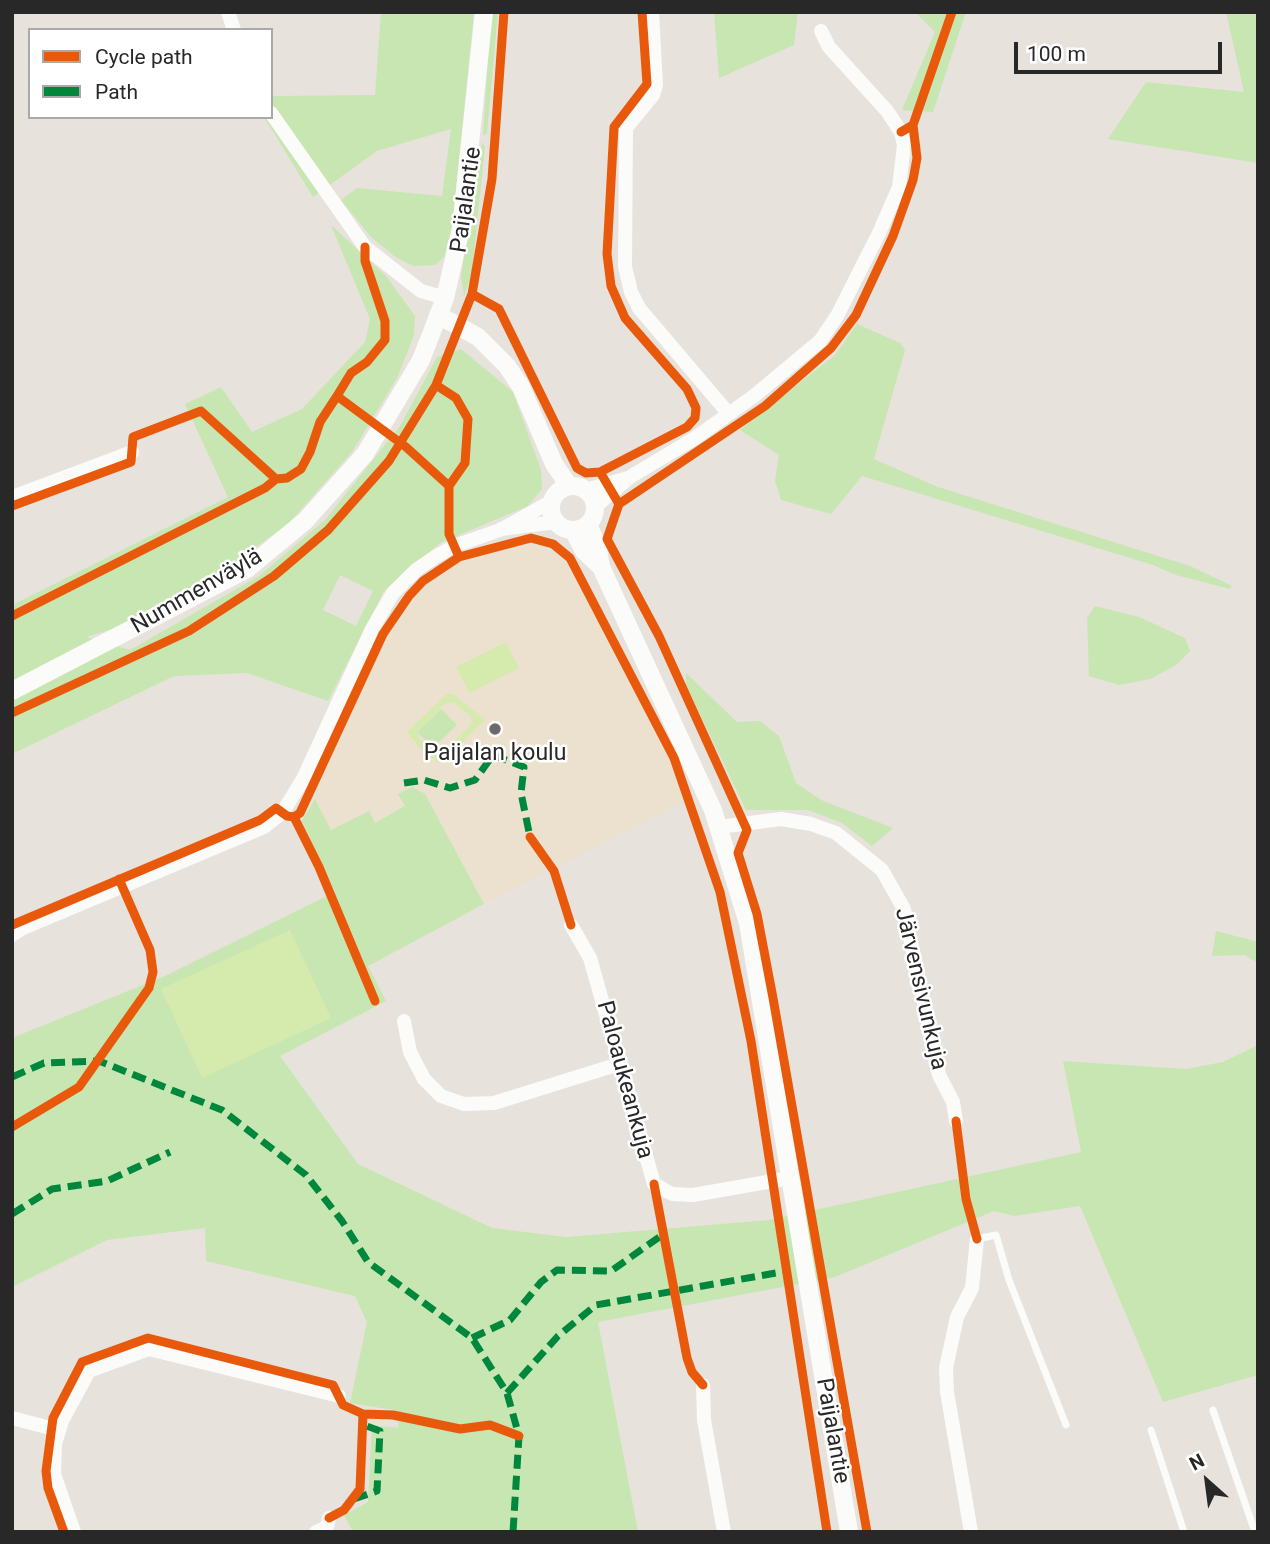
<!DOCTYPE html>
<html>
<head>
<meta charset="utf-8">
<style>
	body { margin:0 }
	#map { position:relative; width:1270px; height:1544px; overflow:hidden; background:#e7e2dc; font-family:Roboto,sans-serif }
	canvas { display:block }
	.frame { position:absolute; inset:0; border:14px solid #282828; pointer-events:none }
	.legend { position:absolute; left:28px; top:28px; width:245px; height:91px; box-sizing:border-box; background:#fff; border:2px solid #a9a9a9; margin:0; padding:9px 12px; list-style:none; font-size:21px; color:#282828 }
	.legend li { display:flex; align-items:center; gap:14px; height:35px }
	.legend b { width:35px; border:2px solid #a9a9a9 }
	.north { position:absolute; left:1172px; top:1446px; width:70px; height:70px; -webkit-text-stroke:5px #fff; paint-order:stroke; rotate:332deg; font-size:19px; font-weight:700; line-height:28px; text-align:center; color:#282828 }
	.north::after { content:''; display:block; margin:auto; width:24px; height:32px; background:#282828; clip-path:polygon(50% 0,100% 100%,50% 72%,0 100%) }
	.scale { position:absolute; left:1014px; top:42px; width:208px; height:32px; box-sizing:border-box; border:4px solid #282828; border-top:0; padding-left:9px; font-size:21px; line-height:24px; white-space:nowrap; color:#282828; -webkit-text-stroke:5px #fff; paint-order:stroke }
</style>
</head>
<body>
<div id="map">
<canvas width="1270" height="1544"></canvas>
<div class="frame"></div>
<ul class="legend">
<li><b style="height:9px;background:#e8590c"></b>Cycle path</li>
<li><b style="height:9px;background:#00873e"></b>Path</li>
</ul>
<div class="north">N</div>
<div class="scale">100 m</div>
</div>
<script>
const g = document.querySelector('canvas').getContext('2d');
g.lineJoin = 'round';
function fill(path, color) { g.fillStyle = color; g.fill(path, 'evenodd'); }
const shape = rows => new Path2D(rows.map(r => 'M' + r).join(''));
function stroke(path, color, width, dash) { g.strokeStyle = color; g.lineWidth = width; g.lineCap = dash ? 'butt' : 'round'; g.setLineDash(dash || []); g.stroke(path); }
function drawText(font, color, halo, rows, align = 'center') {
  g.font = font + ' Roboto,sans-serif'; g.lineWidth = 5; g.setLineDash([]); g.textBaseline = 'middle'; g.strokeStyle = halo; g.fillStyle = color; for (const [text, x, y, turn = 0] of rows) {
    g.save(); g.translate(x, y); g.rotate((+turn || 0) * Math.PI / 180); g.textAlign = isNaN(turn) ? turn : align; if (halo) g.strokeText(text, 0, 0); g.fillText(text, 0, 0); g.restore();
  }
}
fill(shape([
	[531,542,566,559,671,759,686,801,484,904,425,794,374,823,368,811,331,830,315,799,325,751,371,648,425,584,461,560]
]), '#ece1cf');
fill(shape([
	[381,12,474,12,452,229,444,257,435,265,413,266,394,256,371,237,341,200,357,188,442,196,451,129,377,151,313,197,264,117,271,117,271,96,375,95],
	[491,12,498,12,487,134,483,135],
	[714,12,798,12,794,45,719,78],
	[915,12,966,12,933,112,902,110,935,32],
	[1226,12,1258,12,1258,163,1108,139,1146,82,1244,92],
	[482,142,485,147,472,272,464,296,461,276],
	[331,225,386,276,415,316,414,335,397,378,352,452,289,523,219,574,125,625,86,637,130,650,259,576,325,520,400,426,437,357,461,349,513,392,541,470,542,489,528,506,440,543,384,591,328,701,247,673,174,676,12,754,12,605,228,497,185,404,221,387,252,432,302,409,365,342,370,319],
	[340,575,373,591,356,626,323,610],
	[857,324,900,343,905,350,874,459,938,487,1190,566,1232,586,1230,589,1176,575,1153,565,862,476,831,514,781,500,775,481,779,455,740,430,835,355],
	[1095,606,1139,617,1185,638,1190,651,1176,665,1150,679,1119,685,1089,676,1087,618],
	[686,673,737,722,760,721,779,736,796,783,821,800,893,828,872,846,842,823,808,810,746,810,686,685],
	[441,709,457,725,433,748,417,732],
	[412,787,425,794,484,904,368,966,386,1001,280,1056,358,1164,492,1228,566,1237,769,1220,1081,1152,1063,1061,1186,1069,1223,1062,1258,1045,1258,1375,1163,1402,1080,1206,1014,1216,994,1211,835,1277,598,1322,638,1532,353,1532,344,1515,368,1502,372,1425,398,1428,399,1411,350,1403,367,1322,355,1296,206,1261,205,1228,107,1240,12,1287,12,1038,165,976,335,892,302,821,315,799,331,830,369,811,375,823,405,806,398,794],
	[1216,931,1258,942,1258,963,1245,955,1212,956]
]), '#c8e6b1');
fill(shape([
	[506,642,519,668,469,693,456,667],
	[447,694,453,694,485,720,440,763,425,754,407,732],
	[452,702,470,715,472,723,449,747,433,751,419,738,417,732,443,705],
	[290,930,331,1018,202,1078,161,989]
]), '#d5ebad');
stroke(shape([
	[977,1239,996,1235,1009,1280,1066,1425],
	[1213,1410,1255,1532],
	[1151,1430,1184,1532]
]), '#fbfbfa', 7);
stroke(shape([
	[228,12,234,30],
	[652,12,656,85,653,95,626,128,625,267,631,292,639,308,729,414],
	[271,113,365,247,421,291,445,298],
	[586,490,628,478],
	[12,497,132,452],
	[595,507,630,477,695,438,754,396,820,341,837,316,879,233,899,187,904,145,901,132,887,111,829,47,821,31],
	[501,529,556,522],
	[719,827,781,819,811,824,836,833,882,870,904,909,939,1075,953,1102,956,1121],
	[571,925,590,958,654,1184,672,1194,693,1195,790,1178],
	[12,935,23,928,264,827,283,812,303,779,372,629,393,593,416,570,435,557,454,546,500,530,552,501],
	[404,1021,410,1052,424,1079,441,1096,464,1104,494,1103,619,1064],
	[703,1385,704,1420,724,1532],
	[12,1418,58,1430],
	[74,1532,54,1474,55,1444,62,1421,89,1371,149,1349,339,1396],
	[316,1532,327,1527,329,1518],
	[971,1532,947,1392,946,1368,957,1317,972,1288,977,1239]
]), '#fbfbfa', 14);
stroke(shape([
	[438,315,478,337,507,366,521,387,554,464,569,486],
	'551 508a22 22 0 1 1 44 0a22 22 0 1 1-44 0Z',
	[588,525,597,544,601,567,713,810,748,923,849,1532],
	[573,530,584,551,601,567],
	[12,691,247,569,305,521,365,454,421,360,445,298,461,228,484,12]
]), '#fbfbfa', 18);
stroke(shape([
	[404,783,424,780,450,788,475,780,493,755,524,767,521,793,530,837],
	[12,1077,44,1063,99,1061,222,1110,306,1175,342,1221,368,1262,472,1338,507,1393,519,1436,513,1532],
	[12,1214,52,1189,107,1181,170,1152],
	[472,1338,510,1320,541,1282,557,1270,611,1271,665,1233],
	[507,1393,558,1336,596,1305,787,1271],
	[354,1499,377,1491,380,1431,364,1425]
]), '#00873e', 7, [14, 7]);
stroke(shape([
	[901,132,913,125,952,12],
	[365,247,365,261,385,321,385,340,367,362,351,373,337,396,406,447,449,486,449,534,459,557],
	[472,294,499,309,577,468,586,473,600,472,619,504,607,539,659,636,747,830,738,853,757,914,773,998,867,1532],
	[436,385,456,398,468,419,465,463,449,486],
	[600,472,687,427,695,418,696,408,687,389,625,318,611,286,607,254,614,127,647,84,642,12],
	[619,504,765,406,831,348,856,315,893,236,913,180,917,158,913,125],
	[12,506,131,462,133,437,201,411,276,479,287,478,301,469,310,452,320,422,337,396],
	[12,616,265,488,276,479],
	[12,713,189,631,274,576,328,530,389,461,436,385,472,294,492,179,504,12],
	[294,817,319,867,375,1001],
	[530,837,554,871,571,925],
	[12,925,260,820,276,808,287,816,294,817,300,813,383,634,409,596,423,581,459,557,531,538,553,544,570,558,674,758,720,892,751,1041,827,1532],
	[956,1121,966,1199,977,1239],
	[12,1127,79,1087,149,988,153,972,150,950,119,879],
	[654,1184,687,1358,692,1372,703,1385],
	[363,1414,393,1415,460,1429,490,1425,519,1436],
	[64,1532,48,1488,46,1471,53,1418,82,1362,148,1338,333,1385,343,1405,363,1414,360,1489,344,1510,329,1518]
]), '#e8590c', 9);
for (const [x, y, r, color] of [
	[495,729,7,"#6b6967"]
]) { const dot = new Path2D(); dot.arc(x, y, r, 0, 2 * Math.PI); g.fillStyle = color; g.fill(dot); stroke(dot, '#fff', 2.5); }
drawText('23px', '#282828', '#fff', [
	["Paijalantie",467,200,-82],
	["Nummenväylä",197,592,-30],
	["Järvensivunkuja",920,989,77],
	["Paloaukeankuja",624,1080,75],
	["Paijalantie",832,1431,80]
]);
drawText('23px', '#282828', '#fff', [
	["Paijalan koulu",495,754]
]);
</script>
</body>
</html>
